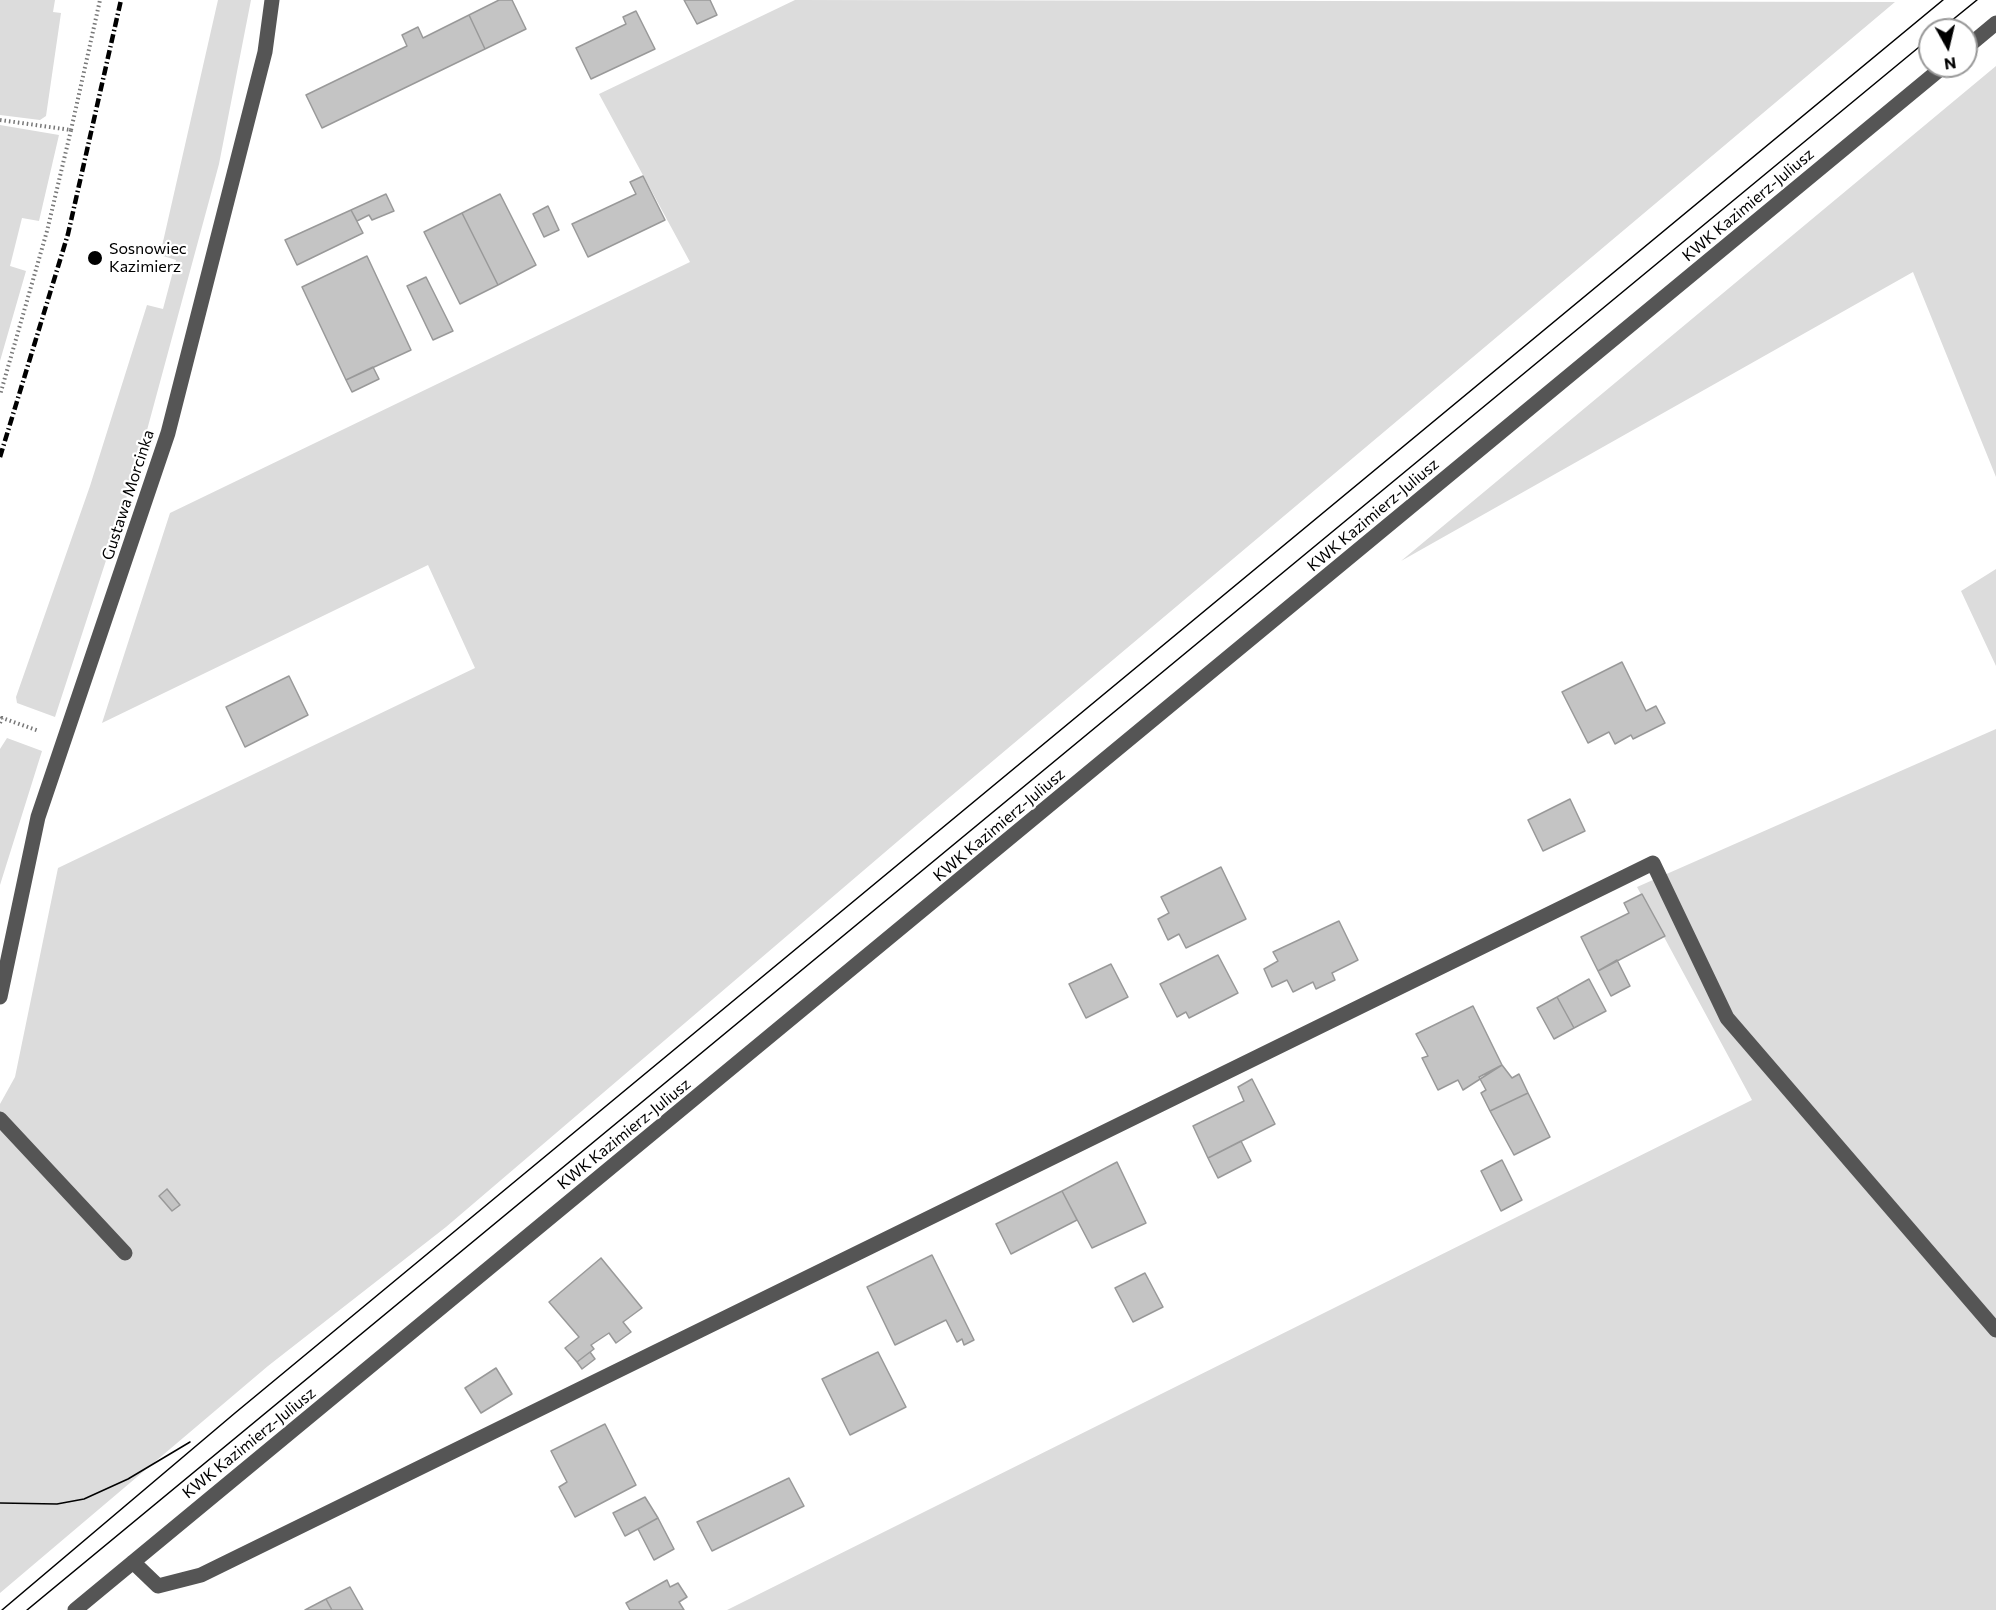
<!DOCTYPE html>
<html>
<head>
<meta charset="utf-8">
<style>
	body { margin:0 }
	#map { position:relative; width:1996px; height:1610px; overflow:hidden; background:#fff; font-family:Commissioner,sans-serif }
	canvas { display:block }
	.north { position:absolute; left:1918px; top:18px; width:60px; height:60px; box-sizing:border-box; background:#fff; border:2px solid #999; border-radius:50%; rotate:172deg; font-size:16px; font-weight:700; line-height:24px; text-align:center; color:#000 }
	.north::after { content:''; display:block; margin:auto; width:21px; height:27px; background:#000; clip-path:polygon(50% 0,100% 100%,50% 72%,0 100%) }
</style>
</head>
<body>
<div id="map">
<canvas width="1996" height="1610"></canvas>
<div class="north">N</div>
</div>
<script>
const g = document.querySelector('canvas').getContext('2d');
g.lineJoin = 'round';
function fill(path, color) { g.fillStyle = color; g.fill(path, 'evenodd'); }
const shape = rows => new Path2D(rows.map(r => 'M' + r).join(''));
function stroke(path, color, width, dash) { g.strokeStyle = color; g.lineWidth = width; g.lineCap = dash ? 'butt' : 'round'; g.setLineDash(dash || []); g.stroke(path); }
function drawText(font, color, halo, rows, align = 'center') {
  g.font = font + ' Commissioner,sans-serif'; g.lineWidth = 4.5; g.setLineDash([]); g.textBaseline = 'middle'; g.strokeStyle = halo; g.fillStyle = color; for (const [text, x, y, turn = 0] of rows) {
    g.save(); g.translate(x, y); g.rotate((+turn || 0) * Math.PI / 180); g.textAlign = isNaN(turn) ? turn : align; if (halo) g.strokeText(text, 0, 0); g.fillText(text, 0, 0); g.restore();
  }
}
fill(shape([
	[0,0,55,0,53,12,61,13,46,116,40,120,0,115],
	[218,0,251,0,219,164,140,456,55,717,17,703,16,697,90,486,147,305,163,309,176,260,160,255],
	[795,0,1895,2,925,818,446,1227,268,1366,0,1593,0,1104,15,1077,58,868,475,668,428,565,102,723,170,513,690,262,599,94],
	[1996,66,1996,477,1913,272,1401,561],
	[0,125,59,135,39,221,22,218,10,266,26,271,0,361],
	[1996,569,1996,666,1961,591],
	[1996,729,1996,1610,727,1610,1752,1100,1637,887],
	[7,738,42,751,0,885,0,749]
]), '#dcdcdc');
const building = shape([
	[499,0,512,0,526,29,485,49,469,15,499,0],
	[684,0,710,0,717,15,697,24,684,0],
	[636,11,655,49,591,79,576,48,626,24,623,17,636,11],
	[469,15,485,49,322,128,306,95,407,46,402,35,418,27,423,38,469,15],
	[643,176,665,220,588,257,572,224,636,194,630,182,643,176],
	[386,194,394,211,372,220,369,215,357,221,351,210,386,194],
	[500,194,536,265,498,285,462,213,500,194],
	[548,206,559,230,544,237,533,214,548,206],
	[351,210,363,233,297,265,285,240,351,210],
	[462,213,498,285,460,304,424,232,462,213],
	[367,256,411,350,346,380,302,287,367,256],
	[426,277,453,331,433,340,407,286,426,277],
	[373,367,379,379,352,392,346,380,373,367],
	[1622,662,1646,711,1656,706,1665,723,1633,739,1631,735,1615,744,1609,732,1588,743,1562,692,1622,662],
	[289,676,308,715,245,747,226,707,289,676],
	[1570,799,1585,831,1543,851,1528,820,1570,799],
	[1221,867,1246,919,1186,948,1179,934,1168,940,1158,919,1169,913,1161,897,1221,867],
	[1642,894,1665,936,1598,971,1581,937,1629,913,1624,903,1642,894],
	[1339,921,1358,960,1332,973,1335,980,1316,989,1313,982,1293,992,1287,980,1272,987,1264,969,1278,961,1273,952,1339,921],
	[1218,955,1238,993,1189,1018,1186,1012,1177,1017,1160,984,1218,955],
	[1617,960,1630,986,1611,996,1598,971,1617,960],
	[1111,964,1128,997,1086,1018,1069,984,1111,964],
	[1589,979,1606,1011,1574,1028,1557,997,1589,979],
	[1557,997,1574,1028,1554,1039,1537,1008,1557,997],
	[1473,1006,1502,1065,1463,1090,1458,1080,1438,1090,1422,1058,1428,1056,1416,1034,1473,1006],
	[1502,1065,1512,1078,1519,1074,1528,1093,1490,1111,1481,1093,1486,1090,1479,1077,1502,1065],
	[1252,1079,1275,1124,1208,1158,1193,1126,1244,1101,1238,1087,1252,1079],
	[1528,1093,1550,1137,1514,1155,1490,1111,1528,1093],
	[1241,1141,1251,1161,1218,1178,1208,1158,1241,1141],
	[1502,1160,1522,1200,1501,1211,1481,1171,1502,1160],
	[1117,1162,1146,1223,1092,1248,1062,1191,1117,1162],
	[167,1189,180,1205,172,1211,159,1196,167,1189],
	[1062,1191,1077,1220,1011,1254,996,1224,1062,1191],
	[932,1255,974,1340,964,1345,962,1339,957,1342,946,1320,895,1345,867,1287,932,1255],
	[601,1258,642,1308,623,1322,631,1332,616,1343,609,1333,591,1345,594,1349,577,1362,565,1348,579,1337,549,1302,601,1258],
	[1145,1273,1163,1307,1133,1322,1115,1288,1145,1273],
	[590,1352,595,1359,582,1369,577,1362,590,1352],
	[878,1352,906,1407,850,1435,822,1379,878,1352],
	[496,1368,512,1394,481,1413,465,1388,496,1368],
	[605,1424,636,1485,575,1517,559,1487,567,1482,551,1451,605,1424],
	[789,1478,804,1506,712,1551,697,1522,789,1478],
	[645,1497,658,1518,625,1536,613,1513,645,1497],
	[658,1518,674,1549,654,1560,638,1529,658,1518],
	[667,1580,670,1587,678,1583,687,1597,679,1602,684,1610,630,1610,626,1603,667,1580],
	[350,1587,363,1610,332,1610,326,1599,350,1587],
	[326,1599,332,1610,305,1610,326,1599]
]);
fill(building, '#c4c4c4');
stroke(building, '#999', 1.5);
stroke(shape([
	[0,120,71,130,47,231,0,395],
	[71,130,100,0],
	[0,723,2,718,39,731]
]), '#777', 4, [1.5, 3]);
stroke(shape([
	[1966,48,1996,23],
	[0,997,38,817,168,433,265,52,272,0],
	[0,1119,125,1253],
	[133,1562,158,1586,201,1575,1653,863,1727,1018,1996,1330],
	[75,1610,1944,66]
]), '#555', 15);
stroke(shape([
	[1940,30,1977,0],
	[0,1503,57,1504,84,1499,128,1479,190,1442],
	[2,1610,235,1413,1943,0],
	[27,1610,1930,38]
]), '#000', 1.5);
stroke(shape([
	[0,457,68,234,121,0]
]), '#000', 4.5, [9, 3, 1.5, 3]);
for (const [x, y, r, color] of [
	[95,258,8,"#000"]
]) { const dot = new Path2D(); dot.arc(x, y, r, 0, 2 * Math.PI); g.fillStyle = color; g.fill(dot); stroke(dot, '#fff', 2); }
drawText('16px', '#000', '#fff', [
	["KWK Kazimierz-Juliusz",1748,205,-40],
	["Gustawa Morcinka",128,495,-72],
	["KWK Kazimierz-Juliusz",1373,515,-40],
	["KWK Kazimierz-Juliusz",999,825,-40],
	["KWK Kazimierz-Juliusz",624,1134,-39],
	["KWK Kazimierz-Juliusz",249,1443,-39]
]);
drawText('16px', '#000', '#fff', [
	["Sosnowiec",109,249],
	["Kazimierz",109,267]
], 'left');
</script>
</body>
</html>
